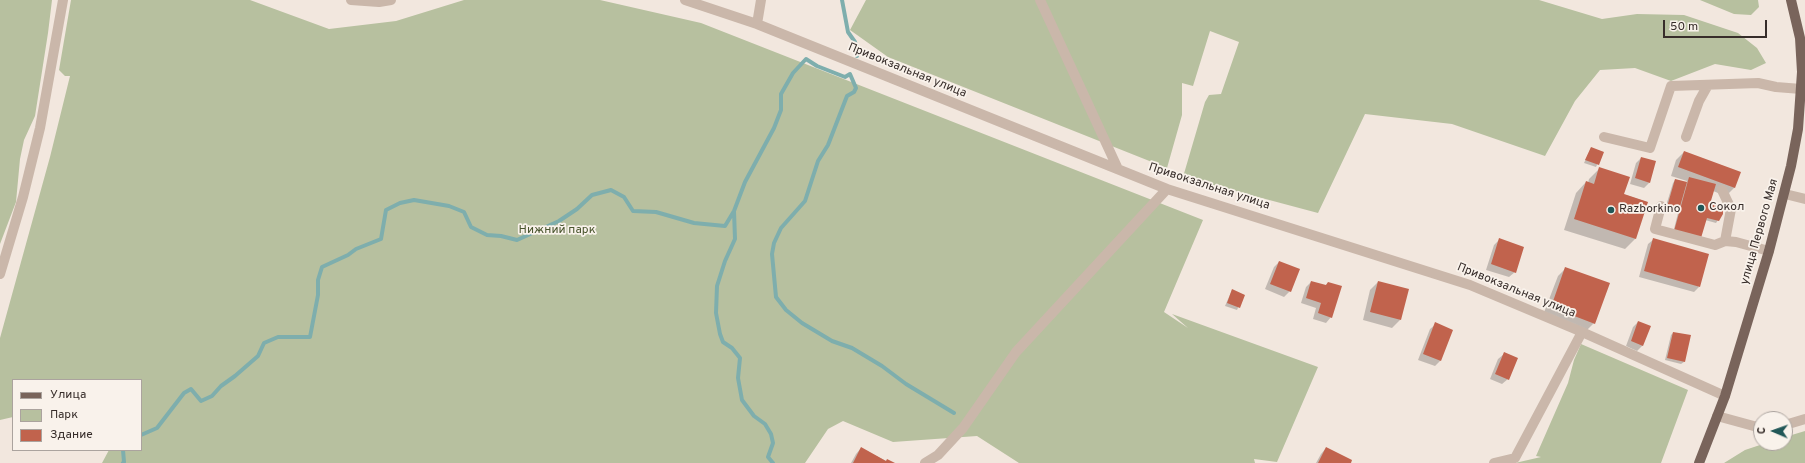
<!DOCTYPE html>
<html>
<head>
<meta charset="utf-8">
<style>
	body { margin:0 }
	#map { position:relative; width:1805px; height:463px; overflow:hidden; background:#f2e7de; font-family:Overpass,sans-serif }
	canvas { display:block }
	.legend { position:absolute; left:12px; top:379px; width:130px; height:72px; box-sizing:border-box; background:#f9f2eb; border:1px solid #aba39e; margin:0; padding:5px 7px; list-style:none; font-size:12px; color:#372d2a }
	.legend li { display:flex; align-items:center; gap:8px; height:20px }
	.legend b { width:20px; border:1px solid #aba39e }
	.north { position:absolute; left:1753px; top:411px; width:40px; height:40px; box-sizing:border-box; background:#f9f2eb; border:1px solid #aba39e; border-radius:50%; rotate:272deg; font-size:11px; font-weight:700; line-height:16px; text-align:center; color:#372d2a }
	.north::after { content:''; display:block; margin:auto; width:14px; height:18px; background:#215757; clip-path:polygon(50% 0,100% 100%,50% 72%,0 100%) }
	.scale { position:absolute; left:1663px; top:20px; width:104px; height:18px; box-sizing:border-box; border:2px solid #372d2a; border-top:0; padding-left:5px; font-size:12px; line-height:14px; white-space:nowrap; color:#372d2a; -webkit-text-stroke:3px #f9f2eb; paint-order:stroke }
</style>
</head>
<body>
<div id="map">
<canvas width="1805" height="463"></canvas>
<ul class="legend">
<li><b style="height:5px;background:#79645b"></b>Улица</li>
<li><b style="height:11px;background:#b7c09f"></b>Парк</li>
<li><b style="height:11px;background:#c1634d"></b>Здание</li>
</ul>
<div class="north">С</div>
<div class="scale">50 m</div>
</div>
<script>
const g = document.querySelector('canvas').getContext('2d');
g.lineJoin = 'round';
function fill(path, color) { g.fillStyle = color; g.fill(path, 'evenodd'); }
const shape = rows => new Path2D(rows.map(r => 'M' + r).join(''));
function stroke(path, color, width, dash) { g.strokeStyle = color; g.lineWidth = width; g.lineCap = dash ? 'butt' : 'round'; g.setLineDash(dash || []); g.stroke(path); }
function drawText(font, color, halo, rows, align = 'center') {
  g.font = font + ' Overpass,sans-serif'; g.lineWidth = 3.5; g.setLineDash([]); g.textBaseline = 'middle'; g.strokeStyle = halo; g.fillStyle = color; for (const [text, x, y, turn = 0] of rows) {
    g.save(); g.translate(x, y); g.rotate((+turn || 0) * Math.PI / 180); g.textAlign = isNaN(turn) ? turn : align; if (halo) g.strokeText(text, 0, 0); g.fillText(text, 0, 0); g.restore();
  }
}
fill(shape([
	[0,0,52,0,48,33,35,116,24,140,20,159,16,202,0,244],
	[71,0,250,0,329,29,396,21,464,0,600,0,701,23,1203,220,1164,312,1188,328,1172,314,1318,367,1277,462,1254,459,1255,463,1019,463,977,436,893,442,843,421,828,429,805,463,102,463,109,450,141,450,141,380,13,380,13,417,0,420,0,338,50,157,70,76,65,76,59,70],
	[866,0,1539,0,1602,19,1637,14,1684,15,1738,33,1757,48,1766,63,1751,70,1715,64,1671,81,1635,68,1600,70,1575,101,1545,156,1452,124,1365,114,1318,213,1183,177,1205,102,1209,95,1221,94,1239,42,1210,31,1193,86,1182,83,1182,115,1167,168,888,57,850,30],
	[1700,0,1758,0,1759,7,1751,15,1734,14],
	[1581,344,1688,390,1661,463,1515,463,1541,457,1536,456,1568,383,1574,360],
	[1805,431,1805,463,1724,463,1745,450,1766,443,1785,443,1785,437]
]), '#b7c09f');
fill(shape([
	[1591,148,1603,152,1596,167,1584,163],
	[1684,152,1739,172,1734,188,1726,196,1713,191,1709,204,1718,220,1716,223,1705,220,1673,233,1679,209,1676,212,1665,209,1673,183,1675,180,1686,183,1687,181,1671,176,1676,160],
	[1641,158,1649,183,1644,188,1630,184,1636,163],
	[1600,168,1623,194,1647,202,1635,239,1625,249,1564,230,1576,193,1586,182,1588,183,1589,179],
	[1654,239,1699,287,1694,292,1639,277,1648,244],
	[1499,240,1515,272,1509,277,1486,270,1494,245],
	[1279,262,1290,291,1284,297,1265,289,1274,267],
	[1566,268,1594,323,1586,331,1543,315,1558,276],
	[1311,282,1325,286,1328,283,1331,317,1326,323,1313,319,1316,308,1301,303,1306,287],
	[1378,282,1400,320,1392,328,1363,320,1370,290],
	[1232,290,1244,295,1237,310,1225,306],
	[1638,322,1643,345,1637,351,1626,346,1633,327],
	[1436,324,1452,330,1440,361,1435,366,1418,360,1430,329],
	[1673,333,1684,362,1681,364,1665,360,1671,335],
	[1504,354,1508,379,1502,384,1490,379,1498,359],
	[861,448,886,461,893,463,851,463,856,454],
	[1326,448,1349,463,1316,463,1321,454]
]), '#0003');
stroke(shape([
	[842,0,848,32,855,42,858,50,857,56],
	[734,211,735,239,725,261,717,286,716,313,720,334,723,342,732,348,740,358,738,378,742,400,754,416,765,424,771,434,773,443,768,457,773,463],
	[141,435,157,428,184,393,191,389,201,401,212,396,221,386,235,376,258,356,264,343,278,337,310,337,318,295,318,280,322,267,348,255,356,249,381,239,386,210,400,203,414,200,449,206,464,212,471,227,487,235,501,236,517,240,559,221,577,209,592,195,611,190,624,197,633,211,656,212,694,223,725,226,734,211,745,182,774,128,781,110,781,94,793,73,806,59,817,66,845,77,850,74,856,88,854,92,847,96,828,145,818,161,805,201,781,228,774,243,772,254,776,297,786,310,802,323,832,341,852,348,882,366,906,384,954,413],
	[123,463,124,462,123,450]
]), '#7eaead', 4);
fill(shape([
	[1591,147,1604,152,1599,165,1585,160],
	[1684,151,1741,172,1735,188,1678,167],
	[1641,157,1656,161,1650,183,1635,178],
	[1599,167,1630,177,1624,194,1648,202,1636,239,1574,219,1586,181,1594,184],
	[1689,177,1716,184,1710,204,1723,207,1723,214,1719,221,1707,218,1701,238,1674,231],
	[1675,179,1687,182,1679,210,1667,207],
	[1499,238,1524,247,1516,273,1491,264],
	[1653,238,1709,254,1700,287,1644,271],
	[1279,261,1300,269,1291,292,1270,284],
	[1565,267,1610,283,1595,324,1551,307],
	[1311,281,1326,285,1328,282,1342,286,1332,318,1318,313,1321,303,1306,298],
	[1378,281,1409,289,1401,320,1370,312],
	[1232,289,1245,295,1240,308,1227,303],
	[1638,321,1651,326,1643,346,1631,341],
	[1435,322,1453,330,1441,361,1423,354],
	[1673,332,1691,335,1685,362,1667,358],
	[1504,352,1518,358,1509,380,1495,374],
	[861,447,886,461,887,459,895,463,853,463],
	[1326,447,1352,460,1351,463,1318,463]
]), '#c1634d');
stroke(shape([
	[351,0,379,2,391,0],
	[685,0,757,24,1167,189,1470,285,1582,332,1725,396],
	[1040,0,1118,169],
	[757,24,761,0],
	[1604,137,1650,148,1671,86,1758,83,1776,87,1801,89],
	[1686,137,1699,101,1708,85],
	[1722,190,1731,209,1725,241],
	[1785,194,1805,199],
	[1661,206,1655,229,1715,245,1725,241,1736,242,1769,251],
	[0,274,23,197,40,128,63,0],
	[1717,416,1761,428],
	[1785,425,1805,419],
	[925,463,938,455,963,428,1016,352,1167,189],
	[1494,463,1515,458,1582,332]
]), '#cab7aa', 10);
stroke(shape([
	[1699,463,1725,396,1735,363,1769,251,1791,166,1798,129,1802,72,1800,38,1791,0]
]), '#79645b', 10);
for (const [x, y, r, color] of [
	[1701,208,4,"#215757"],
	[1611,210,4,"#215757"]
]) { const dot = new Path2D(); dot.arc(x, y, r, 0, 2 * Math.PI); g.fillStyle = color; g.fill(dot); stroke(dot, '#f9f2eb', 1.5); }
drawText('12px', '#372d2a', '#f9f2eb', [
	["Привокзальная улица",907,71,22],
	["Привокзальная улица",1209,187,18],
	["улица Первого Мая",1760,232,-74],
	["Привокзальная улица",1516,291,22]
]);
drawText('12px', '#372d2a', '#f9f2eb', [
	["Сокол",1709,208],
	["Razborkino",1619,210]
], 'left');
drawText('12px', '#49552e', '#f9f2eb', [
	["Нижний парк",557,231]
]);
</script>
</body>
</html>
